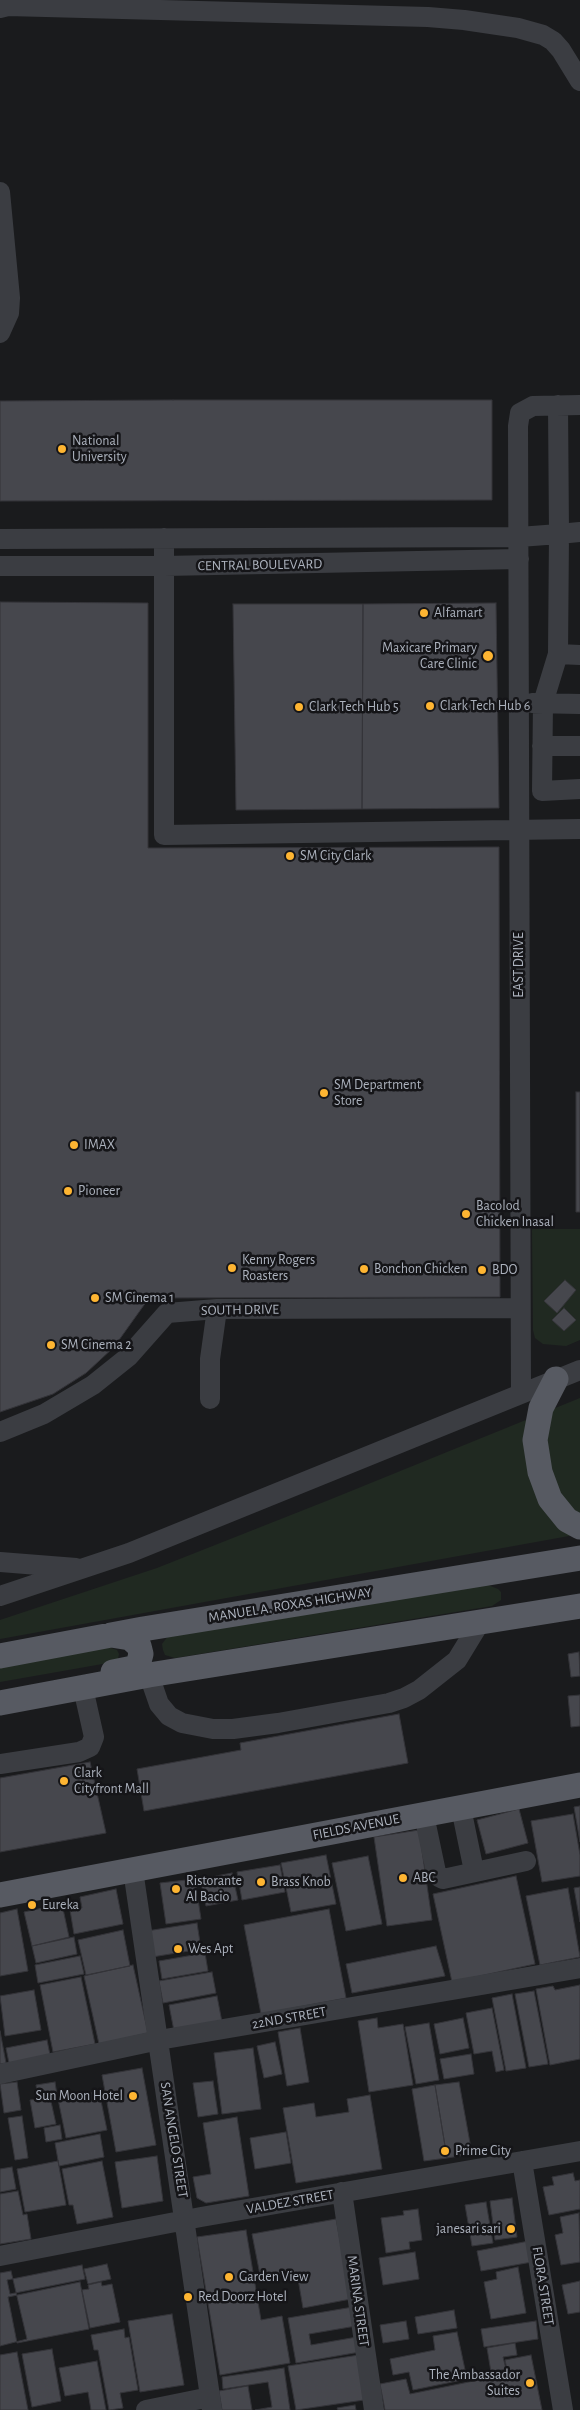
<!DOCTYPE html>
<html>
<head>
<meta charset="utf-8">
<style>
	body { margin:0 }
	canvas { display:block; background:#1a1b1d }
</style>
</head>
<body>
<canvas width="580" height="2410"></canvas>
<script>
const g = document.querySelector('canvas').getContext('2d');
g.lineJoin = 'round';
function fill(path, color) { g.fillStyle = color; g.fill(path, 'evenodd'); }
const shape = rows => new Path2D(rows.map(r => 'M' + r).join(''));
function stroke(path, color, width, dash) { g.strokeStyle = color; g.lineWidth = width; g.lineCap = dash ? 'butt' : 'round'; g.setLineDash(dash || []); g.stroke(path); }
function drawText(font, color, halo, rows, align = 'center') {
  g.font = font + ' "Alegreya Sans",sans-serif'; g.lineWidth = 5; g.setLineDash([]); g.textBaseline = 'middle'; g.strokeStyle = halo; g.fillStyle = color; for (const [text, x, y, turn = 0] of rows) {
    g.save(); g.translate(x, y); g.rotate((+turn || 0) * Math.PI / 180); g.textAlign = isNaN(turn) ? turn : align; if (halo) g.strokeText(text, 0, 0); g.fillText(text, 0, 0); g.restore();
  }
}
fill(shape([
	[532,1229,580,1229,580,1340,566,1346,543,1344,535,1338,533,1330],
	[580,1398,580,1534,0,1639,0,1620,157,1568,329,1500],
	[488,1585,498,1589,501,1592,501,1600,492,1606,175,1658,165,1655,163,1650,162,1644,168,1636],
	[108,1647,117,1650,119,1654,118,1659,108,1663,0,1682,0,1667]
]), '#202921');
const building = shape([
	[173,400,492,400,492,500,0,501,0,401,173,400],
	[0,602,148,603,148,848,499,847,500,1297,149,1298,114,1347,86,1373,53,1394,0,1412,0,602],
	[496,603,499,808,362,809,363,604,496,603],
	[233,604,363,604,362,809,236,810,233,604],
	[576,1092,580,1092,580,1212,576,1212,576,1092],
	[565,1280,576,1290,557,1313,544,1301,565,1280],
	[564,1308,576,1320,564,1331,552,1320,564,1308],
	[579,1652,580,1676,571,1677,568,1654,579,1652],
	[580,1695,580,1726,571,1727,568,1696,580,1695],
	[399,1714,408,1763,144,1811,137,1769,241,1750,240,1743,399,1714],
	[90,1762,106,1833,0,1852,0,1778,90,1762],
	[580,1806,580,1842,574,1807,580,1806],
	[519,1809,528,1843,486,1854,477,1820,519,1809],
	[573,1814,580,1855,580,1876,542,1882,531,1821,573,1814],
	[419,1830,432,1920,387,1926,374,1837,419,1830],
	[326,1855,336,1904,291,1912,281,1863,326,1855],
	[368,1856,382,1924,346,1931,332,1863,368,1856],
	[280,1865,285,1892,242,1900,237,1872,280,1865],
	[232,1873,238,1900,206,1906,200,1879,232,1873],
	[516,1876,535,1964,452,1982,433,1894,516,1876],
	[195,1879,201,1919,166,1924,160,1883,195,1879],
	[580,1887,580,1922,574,1888,580,1887],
	[568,1888,580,1957,540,1965,526,1896,568,1888],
	[116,1889,123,1924,74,1934,70,1910,82,1908,80,1897,116,1889],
	[62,1904,69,1937,32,1946,24,1912,62,1904],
	[17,1909,28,1971,0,1976,0,1913,17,1909],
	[329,1909,346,1998,261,2014,244,1925,329,1909],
	[197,1923,201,1949,152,1957,147,1931,197,1923],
	[123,1930,130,1966,86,1975,78,1940,123,1930],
	[74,1937,77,1954,36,1963,32,1946,74,1937],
	[436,1946,445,1976,352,1993,346,1964,436,1946],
	[205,1953,208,1971,162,1979,159,1961,205,1953],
	[80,1956,84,1974,38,1983,35,1965,80,1956],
	[133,1965,148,2033,99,2044,84,1976,133,1965],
	[212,1972,216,1993,163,2003,159,1981,212,1972],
	[81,1977,95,2044,53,2052,40,1985,81,1977],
	[580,1985,580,2059,550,2065,536,1989,553,1986,555,1990,580,1985],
	[34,1990,41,2030,5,2036,0,1996,34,1990],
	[534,1991,548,2064,529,2067,515,1994,534,1991],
	[512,1994,526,2068,506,2071,492,1998,512,1994],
	[217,1996,222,2022,174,2031,169,2005,217,1996],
	[492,2008,504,2070,496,2072,492,2051,474,2054,466,2013,492,2008],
	[377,2018,378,2028,403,2024,413,2085,369,2092,358,2021,377,2018],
	[463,2018,469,2048,440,2054,434,2024,463,2018],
	[429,2023,439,2080,416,2084,405,2027,429,2023],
	[300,2028,309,2082,287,2086,278,2032,300,2028],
	[0,2031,6,2063,0,2064,0,2031],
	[47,2040,50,2055,9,2063,6,2048,47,2040],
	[275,2042,282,2074,264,2078,257,2046,275,2042],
	[253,2048,261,2109,222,2114,214,2053,253,2048],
	[471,2054,474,2074,444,2079,440,2059,471,2054],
	[142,2068,156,2145,116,2152,102,2075,142,2068],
	[213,2081,218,2114,198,2117,193,2083,213,2081],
	[17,2082,21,2110,4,2113,0,2084,17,2082],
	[55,2082,57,2095,38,2098,36,2085,55,2082],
	[459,2082,472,2154,447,2158,435,2085,459,2082],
	[435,2085,447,2158,424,2161,412,2089,435,2085],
	[99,2091,107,2130,66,2138,58,2099,99,2091],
	[370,2095,382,2169,296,2183,283,2108,314,2103,316,2117,349,2112,347,2099,370,2095],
	[50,2097,56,2124,35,2128,30,2100,50,2097],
	[22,2116,28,2158,15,2160,8,2118,22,2116],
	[237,2117,249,2196,206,2203,197,2198,193,2177,211,2174,203,2123,237,2117],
	[60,2125,62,2139,46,2142,44,2128,60,2125],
	[286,2132,291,2163,255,2169,250,2138,286,2132],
	[100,2134,104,2157,59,2166,55,2143,100,2134],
	[157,2156,163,2201,122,2208,115,2162,157,2156],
	[58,2161,66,2205,25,2212,17,2169,58,2161],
	[102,2161,113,2217,77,2224,73,2205,69,2205,62,2169,102,2161],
	[12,2167,16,2189,0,2192,0,2169,12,2167],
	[573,2173,575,2181,580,2180,580,2209,549,2215,543,2187,554,2185,552,2177,573,2173],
	[18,2191,23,2215,27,2214,31,2239,0,2244,0,2194,18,2191],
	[512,2198,517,2237,495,2240,490,2201,512,2198],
	[486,2202,493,2243,472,2246,465,2205,486,2202],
	[418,2209,422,2240,409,2242,410,2249,386,2253,381,2218,404,2215,403,2211,418,2209],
	[579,2213,580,2262,561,2265,555,2235,563,2233,560,2217,579,2213],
	[336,2219,351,2299,303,2308,297,2273,261,2280,252,2234,336,2219],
	[246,2230,261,2320,282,2316,290,2363,220,2375,197,2237,246,2230],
	[529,2241,532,2262,481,2271,477,2251,529,2241],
	[415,2252,419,2279,383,2285,379,2258,415,2252],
	[107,2264,111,2279,88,2284,84,2269,107,2264],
	[82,2265,85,2279,10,2294,7,2280,82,2265],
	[518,2267,526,2313,491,2319,484,2282,497,2279,496,2272,518,2267],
	[11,2271,27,2339,0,2346,0,2273,11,2271],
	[580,2281,580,2312,568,2314,562,2285,580,2281],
	[80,2282,89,2329,17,2343,8,2297,80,2282],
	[101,2282,102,2286,112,2284,120,2322,90,2328,82,2290,89,2289,88,2285,101,2282],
	[353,2307,356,2326,309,2334,311,2345,357,2337,360,2352,296,2363,288,2318,353,2307],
	[454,2310,457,2328,418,2334,415,2317,454,2310],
	[172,2314,184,2385,140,2392,128,2321,172,2314],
	[406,2321,409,2339,383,2343,380,2325,406,2321],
	[536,2321,538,2339,484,2347,481,2329,536,2321],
	[124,2329,125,2338,129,2337,138,2390,120,2393,123,2408,109,2410,98,2350,94,2350,91,2335,124,2329],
	[457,2332,467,2379,413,2390,409,2372,393,2375,390,2359,435,2350,433,2336,457,2332],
	[515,2343,517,2355,503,2357,506,2369,491,2372,487,2348,515,2343],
	[52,2349,61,2401,32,2407,22,2354,52,2349],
	[17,2352,28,2410,0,2410,0,2355,17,2352],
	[359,2355,364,2400,296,2410,288,2366,359,2355],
	[531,2355,542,2410,385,2410,380,2384,406,2379,410,2394,508,2374,505,2360,531,2355],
	[97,2361,106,2410,91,2410,88,2392,65,2396,59,2368,97,2361],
	[284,2368,290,2410,255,2410,272,2407,268,2382,223,2389,222,2377,284,2368],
	[248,2386,252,2410,222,2410,219,2391,248,2386],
	[355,2405,356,2410,338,2410,337,2408,355,2405]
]);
fill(building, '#46474d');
stroke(building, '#343439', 1);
stroke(shape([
	[0,8,8,6,428,17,464,20,518,28,543,35,553,41,561,50,580,81],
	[0,192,10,298,9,313,0,333],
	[558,405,559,534,580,532],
	[164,538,164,835,580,829],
	[0,539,519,537,559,534,558,654,543,703,542,791,580,789],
	[0,566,164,566,519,559],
	[558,654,580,655],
	[532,703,580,704],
	[542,746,580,746],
	[521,1393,518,426,520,413,533,406,580,405],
	[210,1399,210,1359,217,1309],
	[0,1432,44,1414,93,1385,128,1357,167,1313,217,1309,520,1308],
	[0,1562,76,1568],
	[0,1596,129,1553,580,1370],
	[149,1675,159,1704,169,1716,182,1723,213,1729,233,1729,278,1723,389,1703,404,1698,419,1690,457,1660,479,1624],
	[0,1764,79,1752,90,1747,94,1737,83,1688],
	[461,1808,474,1871],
	[424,1815,436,1872,439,1877,443,1879,526,1861],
	[133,1870,212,2410],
	[0,2074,159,2040,580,1968],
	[522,2161,563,2410],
	[342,2192,374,2410],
	[0,2256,201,2217,580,2151],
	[146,2410,210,2397]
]), '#3b3d42', 20);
stroke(shape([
	[556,1379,541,1408,535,1440,540,1472,550,1499,567,1520,580,1527],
	[111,1635,130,1638,139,1646,141,1654,138,1665,133,1668,113,1672],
	[0,1656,143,1629,580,1558],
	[0,1703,149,1675,580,1606],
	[0,1895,580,1785]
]), '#575a62', 25);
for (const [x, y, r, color] of [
	[62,449,5,"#feb532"],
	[424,613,5,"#feb532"],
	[488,656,6,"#feb532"],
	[430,706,5,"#feb532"],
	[299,707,5,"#feb532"],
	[290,856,5,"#feb532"],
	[324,1093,5,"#feb532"],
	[74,1145,5,"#feb532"],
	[68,1191,5,"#feb532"],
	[466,1214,5,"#feb532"],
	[232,1268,5,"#feb532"],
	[364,1269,5,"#feb532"],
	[482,1270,5,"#feb532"],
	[95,1298,5,"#feb532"],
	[51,1345,5,"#feb532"],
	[64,1781,5,"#feb532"],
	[403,1878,5,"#feb532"],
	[261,1882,5,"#feb532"],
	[176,1889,5,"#feb532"],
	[32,1905,5,"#feb532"],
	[178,1949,5,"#feb532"],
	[133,2096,5,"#feb532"],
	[445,2151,5,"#feb532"],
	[511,2229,5,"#feb532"],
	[229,2277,5,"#feb532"],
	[188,2297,5,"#feb532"],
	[530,2383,5,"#feb532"]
]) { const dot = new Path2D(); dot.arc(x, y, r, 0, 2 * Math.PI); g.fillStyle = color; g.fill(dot); stroke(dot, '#151518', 2); }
drawText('14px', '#acb2bd', '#151518', [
	["National",72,441],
	["University",72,457],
	["Alfamart",434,613],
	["Maxicare Primary",477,648,"right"],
	["Care Clinic",477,664,"right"],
	["Clark Tech Hub 6",440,706],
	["Clark Tech Hub 5",309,707],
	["SM City Clark",300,856],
	["SM Department",334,1085],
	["Store",334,1101],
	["IMAX",84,1145],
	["Pioneer",78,1191],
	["Bacolod",476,1206],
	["Chicken Inasal",476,1222],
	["Kenny Rogers",242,1260],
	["Roasters",242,1276],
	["Bonchon Chicken",374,1269],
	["BDO",492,1270],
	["SM Cinema 1",105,1298],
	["SM Cinema 2",61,1345],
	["Clark",74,1773],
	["Cityfront Mall",74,1789],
	["ABC",413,1878],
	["Ristorante",186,1881],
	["Al Bacio",186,1897],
	["Brass Knob",271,1882],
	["Eureka",42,1905],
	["Wes Apt",188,1949],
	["Sun Moon Hotel",123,2096,"right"],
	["Prime City",455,2151],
	["janesari sari",501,2229,"right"],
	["Garden View",239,2277],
	["Red Doorz Hotel",198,2297],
	["The Ambassador",520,2375,"right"],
	["Suites",520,2391,"right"]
], 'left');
drawText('14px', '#acb2bd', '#151518', [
	["CENTRAL BOULEVARD",260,565,-1],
	["EAST DRIVE",519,965,-90],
	["SOUTH DRIVE",240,1310,-1],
	["MANUEL A. ROXAS HIGHWAY",290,1605,-9],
	["FIELDS AVENUE",356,1827,-11],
	["22ND STREET",289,2018,-10],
	["SAN ANGELO STREET",174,2140,81],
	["VALDEZ STREET",290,2202,-10],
	["FLORA STREET",543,2286,81],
	["MARINA STREET",358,2301,82]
]);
</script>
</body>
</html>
